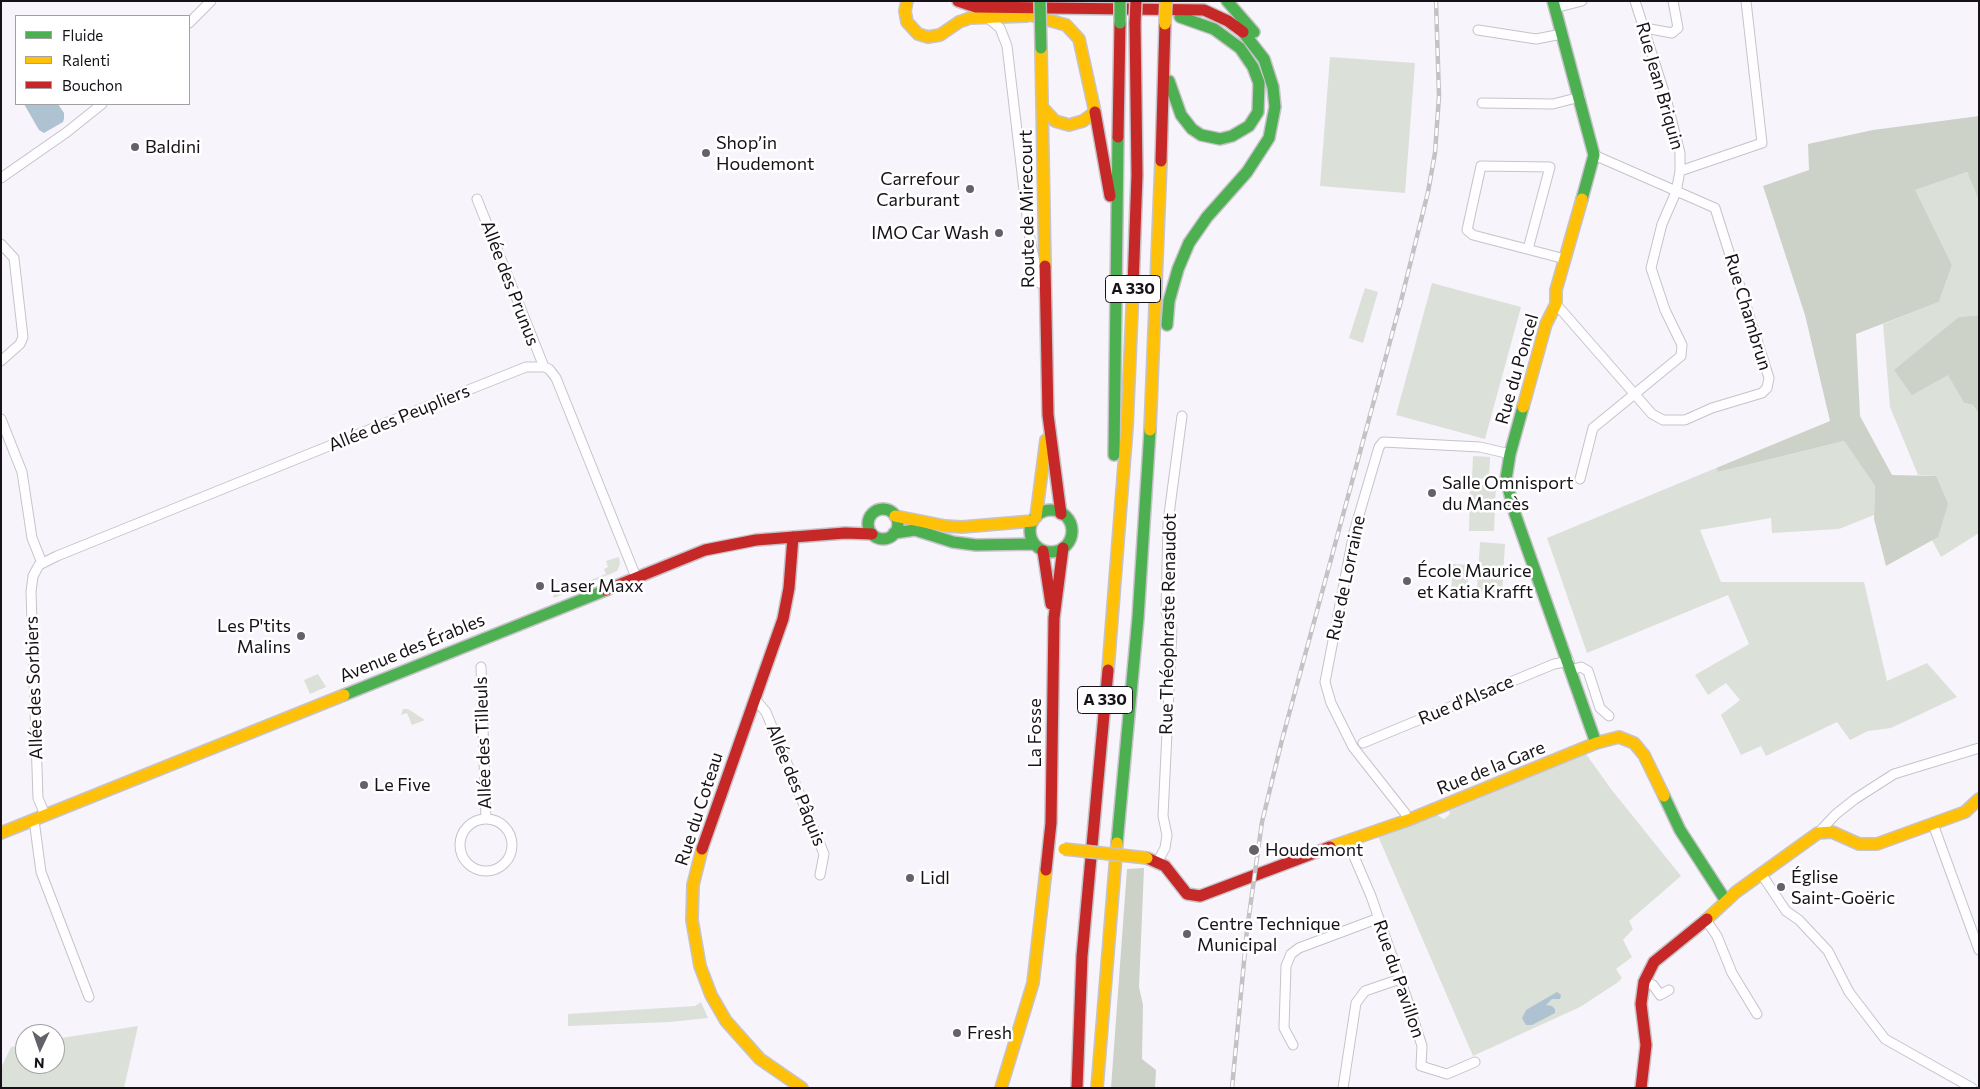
<!DOCTYPE html>
<html>
<head>
<meta charset="utf-8">
<style>
	body { margin:0 }
	#map { position:relative; width:1980px; height:1089px; overflow:hidden; background:#f8f4fc; font-family:Commissioner,sans-serif }
	canvas { display:block }
	.frame { position:absolute; inset:0; border:2px solid #161218; pointer-events:none }
	.legend { position:absolute; left:15px; top:15px; width:175px; height:90px; box-sizing:border-box; background:#fff; border:1px solid #a2a0a3; margin:0; padding:6px 9px; list-style:none; font-size:15px; color:#161218 }
	.legend li { display:flex; align-items:center; gap:10px; height:25px }
	.legend b { width:25px; border:1px solid #a2a0a3 }
	.north { position:absolute; left:15px; top:1024px; width:50px; height:50px; box-sizing:border-box; background:#fff; border:1px solid #a2a0a3; border-radius:50%; rotate:183deg; font-size:14px; font-weight:700; line-height:20px; text-align:center; color:#161218 }
	.north::after { content:''; display:block; margin:auto; width:18px; height:22px; background:#656168; clip-path:polygon(50% 0,100% 100%,50% 72%,0 100%) }
</style>
</head>
<body>
<div id="map">
<canvas width="1980" height="1089"></canvas>
<div class="frame"></div>
<ul class="legend">
<li><b style="height:6px;background:#4caf50"></b>Fluide</li>
<li><b style="height:6px;background:#ffc107"></b>Ralenti</li>
<li><b style="height:6px;background:#c62828"></b>Bouchon</li>
</ul>
<div class="north">N</div>
</div>
<script>
const g = document.querySelector('canvas').getContext('2d');
g.lineJoin = 'round';
function fill(path, color) { g.fillStyle = color; g.fill(path, 'evenodd'); }
const shape = rows => new Path2D(rows.map(r => 'M' + r).join(''));
function stroke(path, color, width, dash) { g.strokeStyle = color; g.lineWidth = width; g.lineCap = dash ? 'butt' : 'round'; g.setLineDash(dash || []); g.stroke(path); }
function drawText(font, color, halo, rows, align = 'center') {
  g.font = font + ' Commissioner,sans-serif'; g.lineWidth = 5; g.setLineDash([]); g.textBaseline = 'middle'; g.strokeStyle = halo; g.fillStyle = color; for (const [text, x, y, turn = 0] of rows) {
    g.save(); g.translate(x, y); g.rotate((+turn || 0) * Math.PI / 180); g.textAlign = isNaN(turn) ? turn : align; if (halo) g.strokeText(text, 0, 0); g.fillText(text, 0, 0); g.restore();
  }
}
fill(shape([
	[1330,57,1415,63,1405,193,1320,186],
	[1967,172,1979,201,1979,315,1959,317,1948,374,1964,403,1973,405,1979,414,1979,533,1941,557,1932,540,1938,536,1936,476,1918,475,1890,407,1883,324,1939,302,1952,265,1914,190],
	[1432,283,1521,307,1485,439,1396,415],
	[1365,288,1378,292,1363,343,1349,338],
	[1844,441,1875,486,1874,515,1839,529,1772,533,1771,518,1700,530,1721,582,1864,582,1887,681,1927,663,1957,697,1891,728,1868,731,1850,740,1837,722,1766,756,1761,746,1741,755,1721,715,1740,700,1726,683,1708,695,1695,675,1749,644,1728,595,1587,653,1547,538,1716,468,1718,472],
	[1473,456,1490,457,1489,479,1472,478],
	[1470,485,1496,485,1494,531,1469,531],
	[1480,542,1505,544,1502,593,1477,591],
	[619,557,620,564,617,571,554,598,553,595,606,574,604,569,608,567,606,561],
	[1453,564,1469,565,1467,593,1451,592],
	[318,674,326,687,310,694,304,680],
	[403,709,408,709,425,720,412,725,407,713,401,715],
	[1586,754,1611,789,1681,876,1629,921,1633,929,1623,940,1632,957,1616,969,1622,978,1617,983,1580,1007,1473,1056,1378,836,1437,815,1444,819,1450,814,1449,811],
	[701,1002,708,1018,670,1022,568,1026,568,1014,695,1006],
	[138,1026,124,1088,1,1088,1,1068,11,1047,25,1045,25,1064,55,1064,55,1039]
]), '#dbe0d8');
fill(shape([
	[1979,116,1979,201,1967,172,1915,190,1952,265,1939,302,1856,334,1860,416,1892,475,1936,476,1948,504,1938,537,1886,566,1874,519,1875,486,1844,441,1718,472,1716,468,1830,421,1805,315,1763,186,1809,170,1808,144,1873,130],
	[1979,315,1979,414,1973,405,1964,403,1948,375,1912,395,1894,370,1959,317],
	[1144,868,1139,987,1143,1005,1142,1059,1156,1070,1155,1088,1111,1088,1127,869]
]), '#ccd2c7');
fill(shape([
	[24,104,58,104,64,113,64,119,63,122,44,133,39,130],
	[1557,992,1561,995,1560,999,1552,999,1546,1005,1552,1006,1555,1009,1555,1013,1532,1025,1526,1025,1522,1018,1526,1010]
]), '#aec2d1');
const street = shape([
	[1635,1,1666,98,1680,153,1680,171],
	[1555,8,1582,1],
	[989,19,1000,28,1007,46,1029,233,1039,283],
	[189,23,211,1],
	[1645,28,1672,33,1678,28,1673,1],
	[1478,30,1536,39,1562,34],
	[1482,103,1553,104,1580,97],
	[1,178,67,132,102,104],
	[477,199,544,367],
	[1,244,14,258,23,337,20,344,1,361],
	[1528,249,1550,167,1481,166,1467,230,1473,235,1565,259],
	[1556,304,1652,414,1663,420,1685,420,1712,408,1762,393,1767,388,1769,378,1715,208,1594,155],
	[1,419,22,472,32,538,42,563],
	[1580,479,1593,428,1681,356,1682,345,1665,310,1651,268,1662,224,1676,192,1680,171,1762,143,1746,1],
	[481,667,486,819],
	[1571,670,1581,667,1588,671,1600,708,1609,716],
	[755,699,766,712,824,854,820,875],
	[1363,743,1554,664,1569,661],
	[45,815,38,798,31,592,33,576,39,565,57,556,408,414,526,367,544,367,549,369,556,378,636,577],
	'460 845a26 26 0 1 1 52 0a26 26 0 1 1-52 0Z',
	[34,820,41,872,89,997],
	[1408,820,1405,813,1353,747,1331,703,1325,682,1354,532,1379,447,1383,442,1480,447,1510,454],
	[1933,824,1979,950],
	[1818,833,1836,814,1855,799,1894,774,1979,748],
	[1347,840,1371,896,1407,999,1422,1046,1421,1066,1447,1074,1475,1062],
	[1158,861,1165,848,1167,835,1163,816,1172,628,1166,612,1168,522,1182,416],
	[1762,875,1786,911,1799,920,1828,951,1849,992,1885,1039,1972,1088],
	[1706,920,1717,936,1732,973,1757,1014],
	[1644,982,1653,985,1660,995,1669,990],
	[1293,1045,1284,1028,1286,966,1291,954,1299,948,1379,918],
	[1343,1088,1356,1003,1365,991,1400,979]
]);
const fast = shape([
	[1227,1,1254,32],
	[1553,1,1594,155,1582,199],
	[1243,32,1264,59,1273,87],
	[1169,81,1181,115,1192,129,1201,135,1220,139,1232,136,1249,126,1258,112,1259,83,1253,67,1240,48,1214,29,1180,17],
	[1167,325,1169,301,1178,269,1189,243,1207,217,1247,172,1269,138,1275,107,1273,87],
	[1523,407,1510,454,1506,479,1515,514,1596,743],
	[1114,455,1118,137],
	'868 524a15 15 0 1 1 30 0a15 15 0 1 1-30 0Z',
	'1030 531a21 21 0 1 1 42 0a21 21 0 1 1-42 0Z',
	[894,533,915,530,953,542,976,545,1034,544],
	[344,695,606,590],
	[1664,796,1680,830,1726,901],
	[1117,843,1138,618,1150,430]
]);
const slow = shape([
	[907,1,905,11,907,22,918,34,928,37,940,35,959,22,970,18,1027,16],
	[1034,16,1066,25,1079,39,1095,112,1083,121,1069,125,1055,121,1043,108],
	[1041,48,1045,266],
	[1523,407,1546,324,1556,304,1556,290,1582,199],
	[1150,430,1161,161],
	[895,516,945,526,962,527,1033,521],
	[1036,517,1046,440],
	[1108,670,1127,427,1133,287],
	[1,833,344,695],
	[1330,847,1408,820,1596,743,1619,737,1634,743,1644,755,1664,796],
	[702,849,693,885,692,920,700,966,711,995,726,1021,760,1059,802,1088],
	[1707,919,1736,892,1818,833,1832,832,1859,844,1877,844,1965,812,1979,799],
	[1001,1088,1033,983,1046,870],
	[1097,1088,1117,843]
]);
const jam = shape([
	[958,1,976,7,1204,10,1228,21,1243,32],
	[1095,112,1110,196],
	[1118,137,1120,23],
	[1161,161,1165,24],
	[1045,266,1048,415,1061,514],
	[1133,287,1137,175,1135,23],
	[1043,551,1051,604],
	[606,590,705,550,756,540,845,533,872,534],
	[702,849,783,619,789,588,793,537],
	[1147,858,1165,866,1187,894,1200,896,1330,847],
	[1046,870,1051,823,1054,618,1063,548],
	[1077,1088,1082,956,1108,670],
	[1641,1088,1646,1045,1641,1004,1644,982,1654,962,1707,919]
]);
stroke(street, '#c6c3c9', 11);
stroke(fast, '#c6c3c9', 14);
stroke(slow, '#c6c3c9', 14);
stroke(jam, '#c6c3c9', 14);
stroke(street, '#fefdff', 9);
stroke(fast, '#4caf50', 11);
stroke(slow, '#ffc107', 11);
stroke(jam, '#c62828', 11);
const rail = shape([
	[1232,1088,1247,930,1262,822,1282,740,1401,301,1428,192,1435,153,1439,96,1436,1]
]);
stroke(rail, '#c3c2c5', 4.5);
stroke(rail, '#fff', 2.5, [8]);
const fastBridge = shape([
	[1040,1,1041,48],
	[1120,1,1120,23]
]);
const slowBridge = shape([
	[1165,24,1166,1],
	[1064,849,1147,858]
]);
const jamBridge = shape([
	[1135,23,1136,1]
]);
stroke(fastBridge, '#c6c3c9', 14, []);
stroke(slowBridge, '#c6c3c9', 14, []);
stroke(jamBridge, '#c6c3c9', 14, []);
stroke(fastBridge, '#4caf50', 11);
stroke(slowBridge, '#ffc107', 11);
stroke(jamBridge, '#c62828', 11);
for (const [x, y, r, color] of [
	[135,147,5,"#656168"],
	[706,153,5,"#656168"],
	[970,189,5,"#656168"],
	[999,233,5,"#656168"],
	[1432,493,5,"#656168"],
	[1407,581,5,"#656168"],
	[540,586,5,"#656168"],
	[301,636,5,"#656168"],
	[364,785,5,"#656168"],
	[1254,850,6,"#656168"],
	[910,878,5,"#656168"],
	[1781,887,5,"#656168"],
	[1187,934,5,"#656168"],
	[957,1033,5,"#656168"]
]) { const dot = new Path2D(); dot.arc(x, y, r, 0, 2 * Math.PI); g.fillStyle = color; g.fill(dot); stroke(dot, '#fff', 2); }
for (const [x, y, w] of [
	[1133,289,55],
	[1105,700,55]
]) { const box = new Path2D(); box.roundRect(x - w / 2, y - 13.5, w, 27, 4); g.fillStyle = '#fff'; g.fill(box); stroke(box, '#161218', 1); }
drawText('bold 16px', '#161218', null, [
	["A 330",1133,289],
	["A 330",1105,700]
]);
drawText('18px', '#161218', '#fff', [
	["Rue Jean Briquin",1660,86,74],
	["Route de Mirecourt",1027,209,-91],
	["Allée des Prunus",510,283,69],
	["Rue Chambrun",1748,312,73],
	["Rue du Poncel",1517,369,-74],
	["Allée des Peupliers",399,418,-22],
	["Rue de Lorraine",1346,578,-78],
	["Rue Théophraste Renaudot",1168,624,-89],
	["Avenue des Érables",412,648,-22],
	["Allée des Sorbiers",34,688,-92],
	["Rue d'Alsace",1466,700,-23],
	["La Fosse",1035,733,-90],
	["Allée des Tilleuls",483,743,-92],
	["Rue de la Gare",1491,768,-22],
	["Allée des Pâquis",796,785,68],
	["Rue du Coteau",699,809,-72],
	["Rue du Pavillon",1399,979,71]
]);
drawText('18px', '#161218', '#fff', [
	["Shop’in",716,143],
	["Houdemont",716,164],
	["Baldini",145,147],
	["Carrefour",960,179,"right"],
	["Carburant",960,200,"right"],
	["IMO Car Wash",989,233,"right"],
	["Salle Omnisport",1442,483],
	["du Mancès",1442,504],
	["École Maurice",1417,571],
	["et Katia Krafft",1417,592],
	["Laser Maxx",550,586],
	["Les P'tits",291,626,"right"],
	["Malins",291,647,"right"],
	["Le Five",374,785],
	["Houdemont",1265,850],
	["Église",1791,877],
	["Saint-Goëric",1791,898],
	["Lidl",920,878],
	["Centre Technique",1197,924],
	["Municipal",1197,945],
	["Fresh",967,1033]
], 'left');
</script>
</body>
</html>
